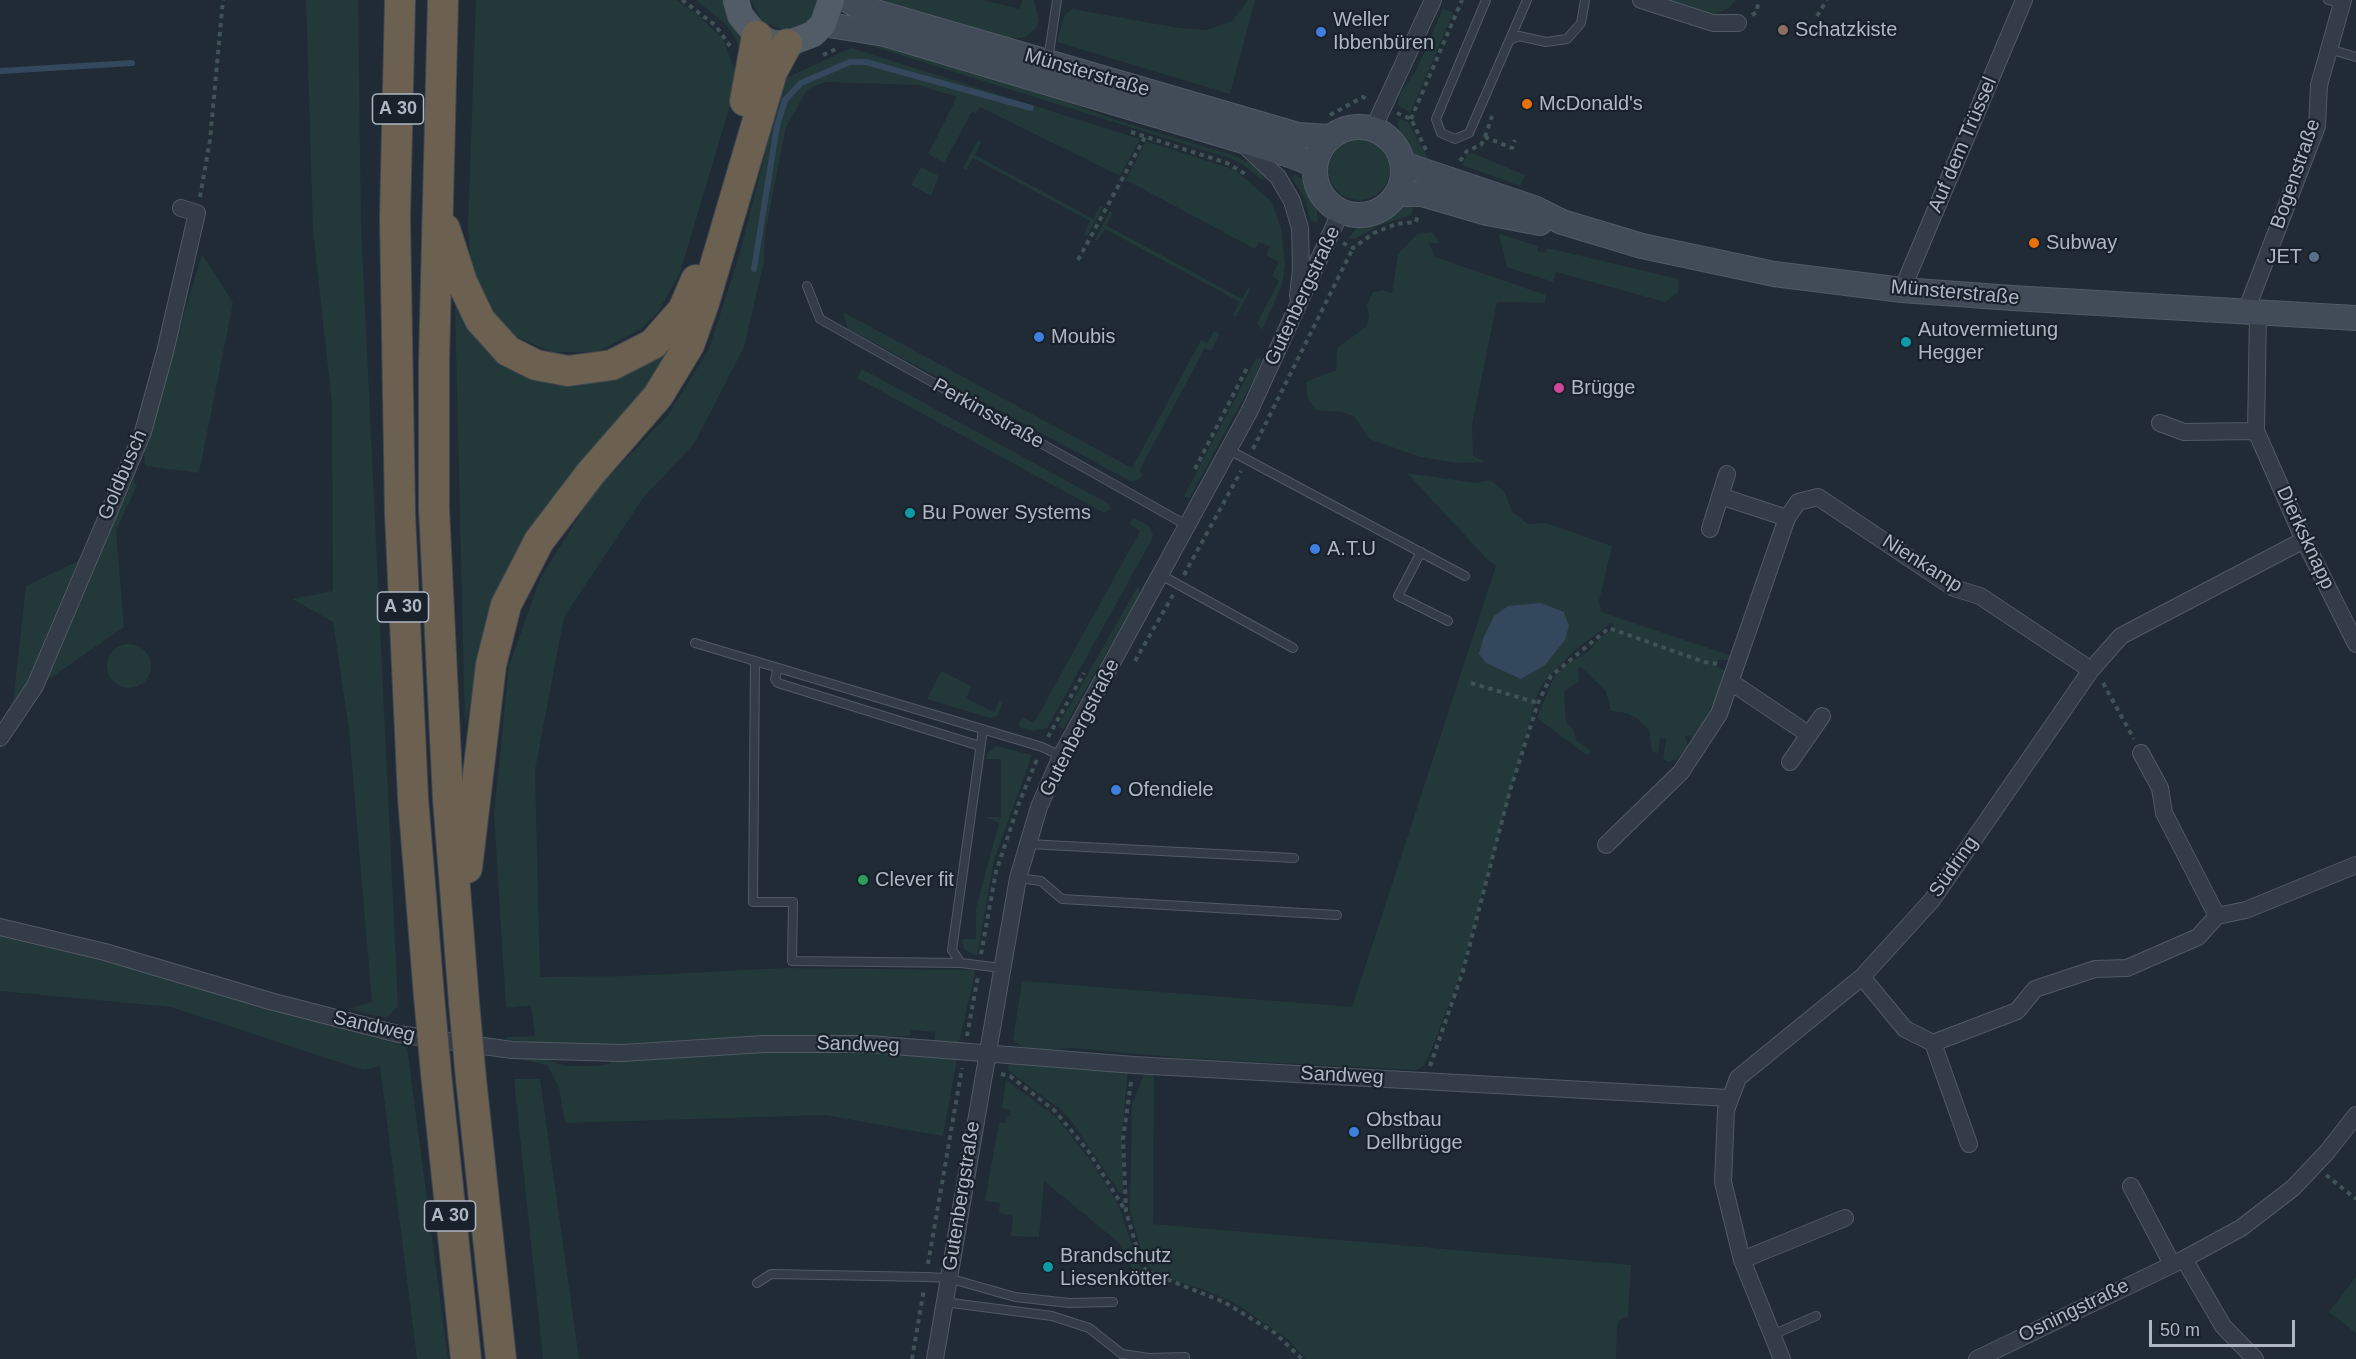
<!DOCTYPE html>
<html>
<head>
<meta charset="utf-8">
<style>
	body { margin:0 }
	#map { position:relative; width:2356px; height:1359px; overflow:hidden; background:#202b36; font-family:Arial,sans-serif }
	canvas { display:block }
	.scale { position:absolute; left:2149px; top:1320px; width:146px; height:27px; box-sizing:border-box; border:3px solid #aeb7c3; border-top:0; padding-left:8px; font-size:18px; line-height:21px; white-space:nowrap; color:#aeb7c3; -webkit-text-stroke:4px #19222b; paint-order:stroke }
</style>
</head>
<body>
<div id="map">
<canvas width="2356" height="1359"></canvas>
<div class="scale">50 m</div>
</div>
<script>
const g = document.querySelector('canvas').getContext('2d');
g.lineJoin = 'round';
function fill(path, color) { g.fillStyle = color; g.fill(path, 'evenodd'); }
const shape = rows => new Path2D(rows.map(r => 'M' + r).join(''));
function stroke(path, color, width, dash) { g.strokeStyle = color; g.lineWidth = width; g.lineCap = dash ? 'butt' : 'round'; g.setLineDash(dash || []); g.stroke(path); }
function drawText(font, color, halo, rows, align = 'center') {
  g.font = font + ' Arial,sans-serif'; g.lineWidth = 4.5; g.setLineDash([]); g.textBaseline = 'middle'; g.strokeStyle = halo; g.fillStyle = color; for (const [text, x, y, turn = 0] of rows) {
    g.save(); g.translate(x, y); g.rotate((+turn || 0) * Math.PI / 180); g.textAlign = isNaN(turn) ? turn : align; if (halo) g.strokeText(text, 0, 0); g.fillText(text, 0, 0); g.restore();
  }
}
fill(shape([
	[306,0,358,0,361,225,398,1006,386,1018,348,1009,372,1002,349,730,333,622,292,599,333,591,332,404,313,230],
	[476,0,676,0,698,15,723,39,733,66,737,69,731,102,680,273,658,312,641,329,597,352,552,352,517,337,500,324,481,289,470,255,468,225],
	[696,0,722,0,733,13,748,37,741,56,735,37,725,24],
	[751,0,819,0,814,15,806,23,784,30,762,21],
	[871,0,982,0,1020,9,1022,0,1034,0,1039,20,1037,27,1026,37,1009,40],
	[1248,0,1255,0,1230,94,1057,42,1064,16,1072,9,1179,28,1207,30,1232,21],
	[1665,0,1736,0,1729,8,1716,14],
	[1443,8,1453,13,1411,111,1408,111,1398,105,1400,94,1417,69],
	[862,37,1017,83,1116,120,1232,155,1252,164,1268,177,1262,180,1242,164,1232,159,862,43,859,40],
	[851,48,1140,139,1120,176,980,107,976,113,972,112,944,163,928,154,957,97,918,85,825,82,807,90,786,127,765,233,764,262,744,347,694,444,643,498,564,617,535,770,540,977,629,976,784,968,974,970,975,974,959,1042,935,1042,935,1032,911,1030,910,1036,716,1038,588,1046,507,1040,506,1037,535,1036,531,1005,506,1008,494,814,509,666,540,579,593,493,668,415,709,349,740,252,784,79],
	[1397,118,1408,122,1429,160,1414,159,1408,152,1400,137],
	'1328 169a31 31 0 1 1 62 0a31 31 0 1 1-62 0Z',
	[978,140,981,142,975,155,1093,219,1100,206,1103,207,1087,236,1084,234,1090,221,973,158,966,170,963,168],
	[1146,141,1235,170,1271,201,1281,227,1285,264,1282,285,1262,330,1257,323,1279,281,1272,276,1279,262,1266,255,1270,247,1259,242,1255,249,1126,180],
	[1472,153,1525,175,1520,186,1462,165,1467,155],
	[921,167,939,176,931,196,911,185],
	[1295,174,1307,183,1316,198,1318,223,1310,220,1305,198,1292,178],
	[1416,201,1411,215,1380,225,1355,239,1349,238,1360,224,1383,216,1396,206],
	[1110,211,1113,213,1106,225,1242,299,1248,288,1251,289,1236,316,1233,315,1240,302,1105,229,1097,241,1095,240],
	[1431,232,1441,243,1429,243,1435,257,1546,295,1545,303,1497,302,1472,425,1473,456,1485,462,1458,463,1420,457,1369,439,1355,417,1343,412,1316,410,1308,399,1306,382,1336,370,1337,348,1366,327,1369,317,1367,305,1373,292,1383,290,1392,293,1398,254,1417,234],
	[1499,234,1538,246,1537,251,1545,253,1547,248,1679,279,1678,292,1665,302,1556,272,1553,282,1507,267],
	[202,254,233,303,199,473,145,466,144,450,152,420],
	[455,306,472,331,546,379,690,315,670,356,483,635,465,727],
	[843,312,1132,468,1201,340,1207,343,1214,331,1220,334,1211,351,1205,348,1139,471,1143,474,1140,479,1132,482,848,329],
	[1257,357,1262,360,1257,373,1189,499,1184,496],
	[862,369,1109,504,1111,509,1104,513,857,378],
	[1407,473,1475,483,1491,480,1505,493,1512,512,1528,524,1546,523,1612,546,1599,601,1601,612,1732,656,1728,660,1718,660,1716,667,1723,669,1725,673,1709,719,1693,741,1691,735,1685,736,1688,746,1677,759,1668,762,1663,759,1666,739,1660,738,1658,753,1652,751,1649,730,1638,719,1627,713,1611,711,1606,691,1581,667,1578,669,1579,681,1564,692,1566,723,1573,728,1576,740,1591,751,1587,755,1542,722,1537,717,1554,677,1568,663,1588,652,1601,637,1612,630,1614,625,1611,623,1575,650,1543,683,1536,698,1462,969,1429,1056,1423,1066,1416,1070,1185,1058,1072,1048,1033,1050,1022,1047,1013,1040,1022,981,1352,1007,1496,566,1487,559],
	[133,480,137,485,116,530,124,627,46,681,51,659],
	[1134,518,1149,526,1153,535,1151,541,1047,728,1033,731,1020,727,1018,724,1023,717,1034,723,1140,531,1129,524],
	[78,561,27,684,13,703,26,586],
	[1138,586,1140,594,1063,729,1058,726],
	'107 666a22 22 0 1 1 44 0a22 22 0 1 1-44 0Z',
	[941,671,972,686,966,698,994,712,1000,700,1003,702,997,716,990,718,927,699],
	[996,746,1032,755,994,860,977,956,964,949,962,939,976,939,976,908,999,823,986,817,1001,817,1001,759,986,759,988,752],
	[0,933,76,951,407,1047,448,1359,417,1359,380,1066,363,1070,171,1007,0,991],
	[818,1048,957,1058,943,1136,825,1115,565,1123,559,1087,547,1065,508,1057,543,1058,566,1066,594,1066,609,1064,621,1056],
	[1009,1061,1128,1070,1122,1133,1123,1193,1119,1192,1073,1123,1061,1110,1008,1070],
	[1145,1072,1154,1073,1153,1224,1631,1265,1628,1316,1621,1319,1617,1325,1616,1359,1306,1359,1288,1339,1233,1302,1202,1289,1156,1275,1144,1261,1130,1210,1132,1104],
	[514,1079,540,1079,579,1359,543,1359],
	[1006,1080,1057,1118,1093,1164,1118,1204,1138,1262,1143,1273,1152,1281,1148,1286,1137,1278,1119,1243,1044,1181,1039,1237,1011,1236,1013,1215,999,1213,1000,1203,985,1201,999,1123,1005,1123,1006,1116,1010,1116,1011,1110,1002,1108],
	[2356,1277,2356,1333,2329,1312]
]), '#233838');
fill(shape([
	[1541,603,1564,612,1569,626,1565,640,1545,665,1521,679,1486,663,1479,654,1483,639,1494,616,1508,606]
]), '#34485d');
stroke(shape([
	[0,71,132,63],
	[754,269,777,126,785,100,801,83,850,62,866,62,1031,108]
]), '#34485d', 6);
const lane = shape([
	[1486,0,1436,119,1441,133,1455,139,1469,133,1527,0],
	[2328,0,2342,4],
	[1510,40,1519,36,1546,42,1567,39,1581,23,1585,0],
	[2329,49,2356,57],
	[1048,60,1057,0],
	[807,286,820,319,1188,526],
	[1229,450,1465,576],
	[1421,552,1398,596,1448,621],
	[1161,575,1293,648],
	[695,643,1042,747,1061,756],
	[755,661,753,902,793,902,792,961,961,963],
	[778,668,775,679,778,683,980,746],
	[983,729,952,950,961,963,1001,968],
	[1028,844,1294,858],
	[1018,878,1041,881,1062,899,1337,915],
	[757,1283,771,1274,926,1277,948,1278,1015,1297,1069,1303,1113,1302],
	[944,1302,1052,1316,1089,1328,1122,1354,1149,1358,1185,1357],
	[1772,1335,1816,1316]
]);
const street = shape([
	[1641,0,1713,23,1738,23],
	[1373,129,1433,0],
	[1243,144,1278,177,1292,201,1300,228,1301,269,1298,296],
	[1902,290,2024,0],
	[2246,311,2317,126,2319,85,2343,0],
	[2258,312,2256,431,2304,540,2356,644],
	[2160,423,2184,432,2256,431],
	[1720,496,1787,518],
	[1710,529,1727,474],
	[1731,682,1808,734],
	[0,738,35,686,143,432,165,352,197,213,181,208],
	[2141,753,2160,788,2164,813,2217,916],
	[1790,762,1822,716],
	[1606,845,1681,772,1719,714,1787,518,1798,502,1818,497,1954,588,1980,596,2091,670],
	[0,927,105,952,270,1001,398,1034,512,1050,622,1053,764,1044,869,1044,1134,1065,1729,1098],
	[1862,977,1905,1029,1933,1043,2017,1011,2035,989,2095,969,2127,968,2198,937,2217,916,2246,910,2356,865],
	[1933,1043,1969,1144],
	[2131,1186,2172,1264],
	[2184,1259,2223,1326,2255,1359],
	[1742,1260,1845,1218],
	[935,1359,1018,878,1039,807,1061,756,1249,412,1341,211],
	[1782,1359,1742,1260,1723,1182,1726,1110,1738,1078,1862,977,1932,900,2091,670,2121,636,2304,540],
	[1977,1359,2184,1259,2241,1228,2293,1188,2327,1152,2356,1115]
]);
const secondary = shape([
	[847,0,862,8,1298,135,1330,137],
	[823,24,885,34,1290,155,1315,165],
	'1315 171a44 44 0 1 1 88 0a44 44 0 1 1-88 0Z',
	[1403,164,1534,208,1562,222,1642,246,1774,274,1902,290,2012,298,2356,318],
	[1397,194,1422,194,1487,213,1540,223]
]);
const primary = shape([
	[736,0,740,15,757,36,772,43,787,44,813,34,823,24,831,0]
]);
const highway = shape([
	[400,0,395,218,400,513,413,798,429,996],
	[443,0,434,362,434,508,448,799,464,1002],
	[745,101,757,36],
	[445,229,462,282,480,320,508,351,536,365,568,371,612,365,653,344,683,310,696,280],
	[467,868,491,665,506,605,539,541,590,474,658,396,689,345,704,303,772,72,787,44],
	[436,1073,466,1359],
	[471,1079,501,1359]
]);
stroke(lane, '#515a64', 10);
stroke(street, '#515a64', 18);
stroke(secondary, '#515a64', 26);
stroke(primary, '#3d4650', 27);
stroke(highway, '#3e4751', 32);
stroke(shape([
	[682,0,715,25,730,46],
	[1752,15,1757,12,1758,0],
	[1817,16,1827,0],
	[823,55,838,48],
	[1397,113,1411,119,1426,150],
	[1330,115,1363,97,1369,100],
	[1411,119,1462,0],
	[1131,132,1227,163,1247,175],
	[1485,137,1492,116],
	[1460,161,1467,151,1481,145,1485,137,1512,148,1515,140],
	[200,197,210,140,223,0],
	[1343,243,1353,248,1374,233,1396,224,1416,222,1418,214],
	[1078,260,1145,137],
	[1253,449,1353,248],
	[1195,469,1248,366],
	[1184,575,1241,471],
	[1135,661,1173,595],
	[1471,683,1538,703],
	[2103,683,2134,739],
	[1048,737,1084,673],
	[981,954,996,872,1019,803,1038,757],
	[967,1036,978,976],
	[1430,1066,1463,971,1509,794,1538,703,1551,676,1609,628,1704,662,1719,664],
	[1001,1074,1010,1076,1055,1111,1089,1152,1125,1210],
	[1131,1082,1123,1139,1126,1211,1140,1259,1146,1271,1224,1302,1275,1333,1302,1359],
	[2326,1175,2356,1199],
	[928,1264,962,1068],
	[912,1359,924,1289]
]), '#405354', 4, [4.5, 4.5]);
stroke(lane, '#343d47', 8);
stroke(street, '#343d47', 16);
stroke(secondary, '#424c59', 24);
stroke(primary, '#515c67', 26);
stroke(highway, '#6c6051', 30);
const highwayBridge = shape([
	[429,996,436,1073],
	[464,1002,471,1079]
]);
stroke(highwayBridge, '#3e4751', 32, []);
stroke(highwayBridge, '#6c6051', 30);
for (const [x, y, r, color] of [
	[1783,30,6,"#8d6e63"],
	[1321,32,6,"#3f7fe0"],
	[1527,104,6,"#e8710a"],
	[2034,243,6,"#e8710a"],
	[2314,257,6,"#5c6f8a"],
	[1039,337,6,"#3f7fe0"],
	[1906,342,6,"#0f9aa8"],
	[1559,388,6,"#d1479c"],
	[910,513,6,"#0f9aa8"],
	[1315,549,6,"#3f7fe0"],
	[1116,790,6,"#3f7fe0"],
	[863,880,6,"#2e9e5b"],
	[1354,1132,6,"#3f7fe0"],
	[1048,1267,6,"#0f9aa8"]
]) { const dot = new Path2D(); dot.arc(x, y, r, 0, 2 * Math.PI); g.fillStyle = color; g.fill(dot); stroke(dot, '#19222b', 2); }
for (const [x, y, w] of [
	[398,109,51],
	[403,607,51],
	[450,1216,51]
]) { const box = new Path2D(); box.roundRect(x - w / 2, y - 15, w, 30, 4.5); g.fillStyle = '#19222b'; g.fill(box); stroke(box, '#aeb7c3', 1.5); }
drawText('bold 18px', '#aeb7c3', null, [
	["A 30",398,109],
	["A 30",403,607],
	["A 30",450,1216]
]);
drawText('20px', '#aeb7c3', '#19222b', [
	["Weller",1333,20],
	["Ibbenbüren",1333,43],
	["Schatzkiste",1795,30],
	["McDonald's",1539,104],
	["Subway",2046,243],
	["JET",2302,257,"right"],
	["Autovermietung",1918,330],
	["Hegger",1918,353],
	["Moubis",1051,337],
	["Brügge",1571,388],
	["Bu Power Systems",922,513],
	["A.T.U",1327,549],
	["Ofendiele",1128,790],
	["Clever fit",875,880],
	["Obstbau",1366,1120],
	["Dellbrügge",1366,1143],
	["Brandschutz",1060,1256],
	["Liesenkötter",1060,1279]
], 'left');
drawText('20px', '#aeb7c3', '#19222b', [
	["Münsterstraße",1087,73,16],
	["Auf dem Trüssel",1963,145,-67],
	["Bogenstraße",2296,174,-71],
	["Münsterstraße",1955,293,5],
	["Gutenbergstraße",1303,296,-65],
	["Perkinsstraße",988,414,29],
	["Goldbusch",123,475,-67],
	["Dierksknapp",2305,538,65],
	["Nienkamp",1922,564,32],
	["Gutenbergstraße",1080,728,-63],
	["Südring",1954,867,-55],
	["Sandweg",374,1027,13],
	["Sandweg",858,1045,2],
	["Sandweg",1342,1076,3],
	["Gutenbergstraße",962,1196,-81],
	["Osningstraße",2074,1311,-26]
]);
</script>
</body>
</html>
